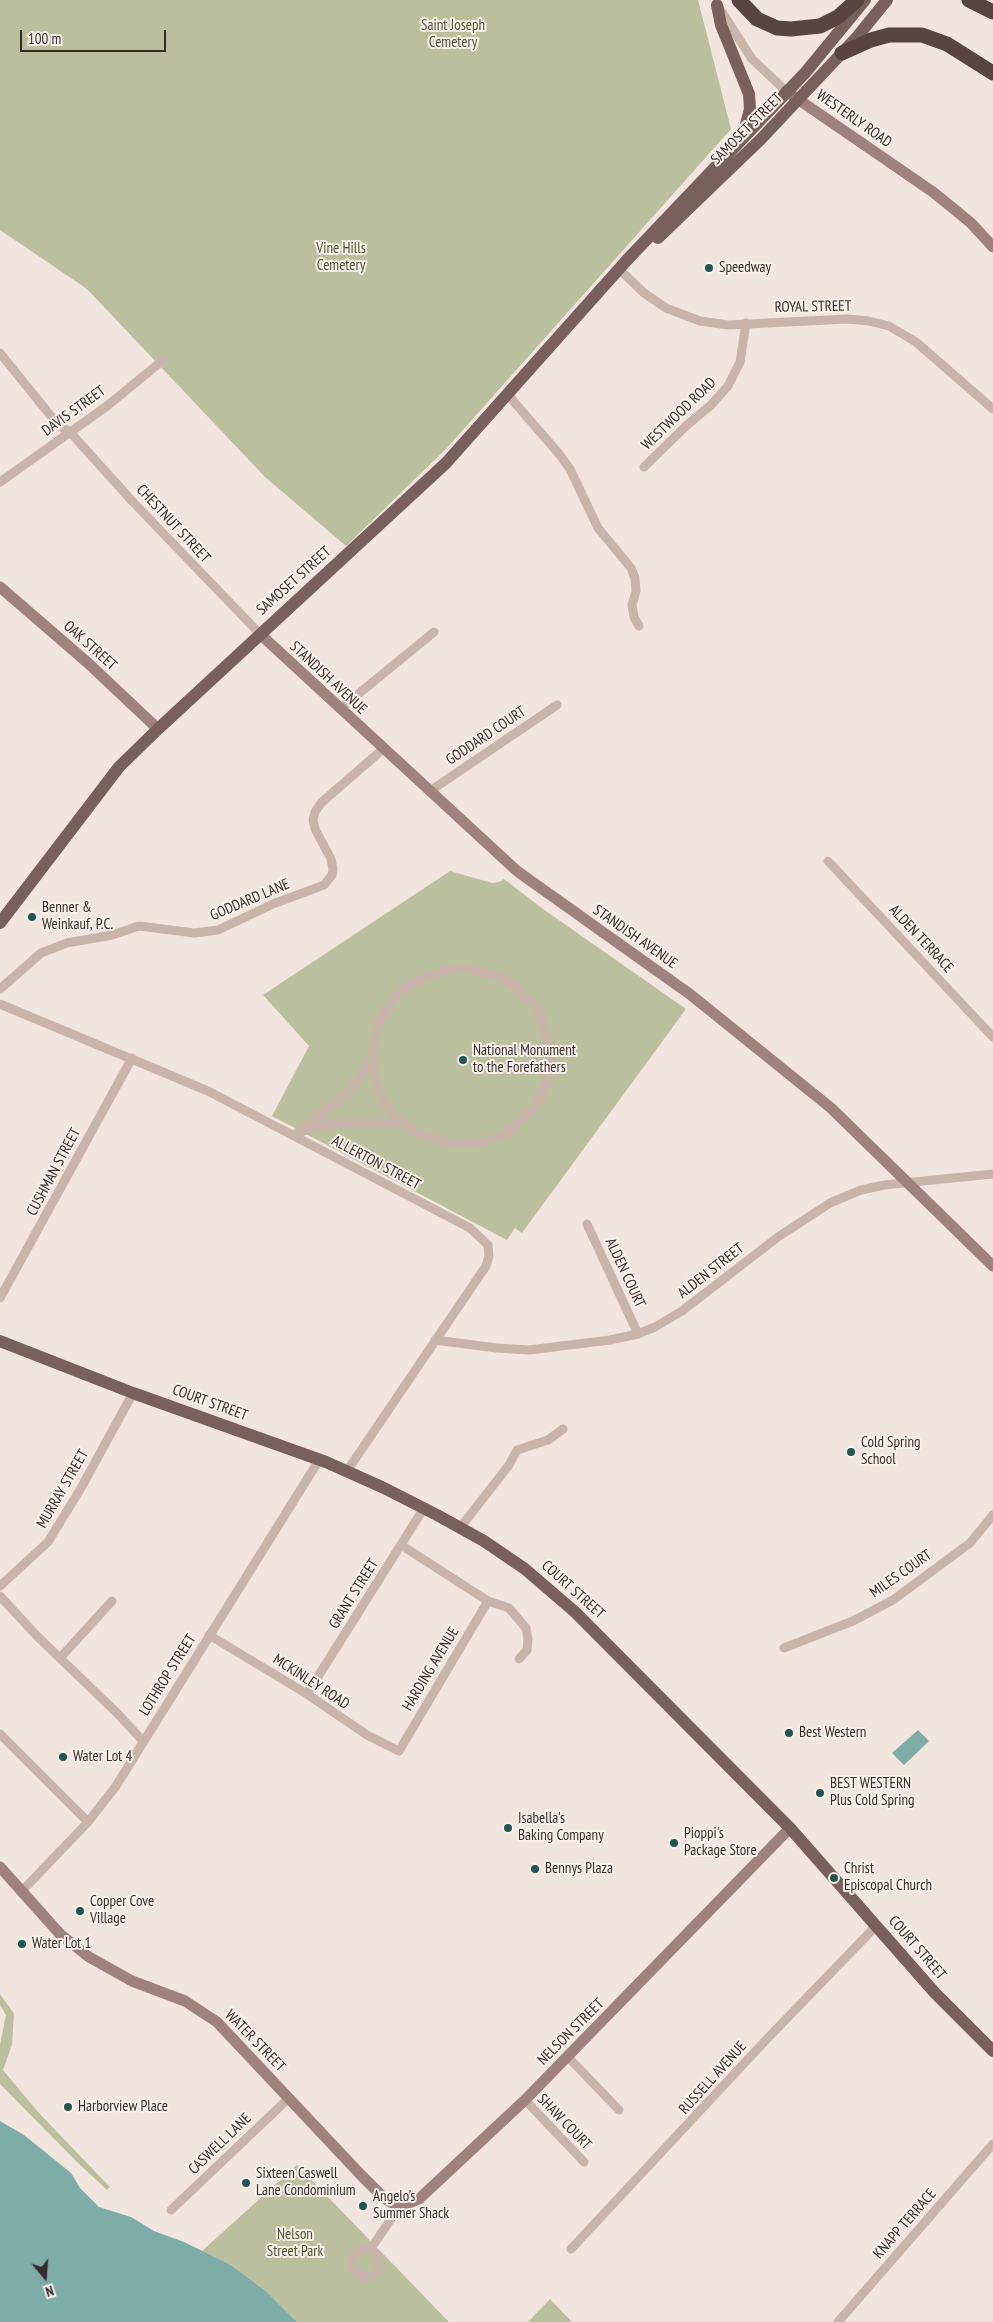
<!DOCTYPE html>
<html>
<head>
<meta charset="utf-8">
<style>
	body { margin:0 }
	#map { position:relative; width:993px; height:2322px; overflow:hidden; background:#f1e5de; font-family:"PT Sans Narrow",sans-serif }
	canvas { display:block }
	.north { position:absolute; left:20px; top:2252px; width:50px; height:50px; -webkit-text-stroke:4px #f9f0ea; paint-order:stroke; rotate:162deg; font-size:14px; font-weight:700; line-height:20px; text-align:center; color:#372c29 }
	.north::after { content:''; display:block; margin:auto; width:18px; height:22px; background:#372c29; clip-path:polygon(50% 0,100% 100%,50% 72%,0 100%) }
	.scale { position:absolute; left:20px; top:30px; width:146px; height:22px; box-sizing:border-box; border:2px solid #372c29; border-top:0; padding-left:6px; font-size:15px; line-height:18px; white-space:nowrap; color:#372c29; -webkit-text-stroke:4px #f9f0ea; paint-order:stroke }
</style>
</head>
<body>
<div id="map">
<canvas width="993" height="2322"></canvas>
<div class="north">N</div>
<div class="scale">100 m</div>
</div>
<script>
const g = document.querySelector('canvas').getContext('2d');
g.lineJoin = 'round';
function fill(path, color) { g.fillStyle = color; g.fill(path, 'evenodd'); }
const shape = rows => new Path2D(rows.map(r => 'M' + r).join(''));
function stroke(path, color, width, dash) { g.strokeStyle = color; g.lineWidth = width; g.lineCap = dash ? 'butt' : 'round'; g.setLineDash(dash || []); g.stroke(path); }
function drawText(font, color, halo, rows, align = 'center') {
  g.font = font + ' "PT Sans Narrow",sans-serif'; g.lineWidth = 4; g.setLineDash([]); g.textBaseline = 'middle'; g.strokeStyle = halo; g.fillStyle = color; for (const [text, x, y, turn = 0] of rows) {
    g.save(); g.translate(x, y); g.rotate((+turn || 0) * Math.PI / 180); g.textAlign = isNaN(turn) ? turn : align; if (halo) g.strokeText(text, 0, 0); g.fillText(text, 0, 0); g.restore();
  }
}
fill(shape([
	[0,0,698,0,731,129,446,449,346,546,265,477,87,289,0,230],
	[450,871,492,883,499,882,504,879,543,909,686,1009,522,1233,515,1228,507,1240,272,1116,309,1046,263,995],
	[0,1994,14,2014,12,2045,3,2070,38,2112,110,2187,107,2190,76,2161,0,2084,0,2045,6,2015,0,2005],
	[297,2165,449,2322,297,2322,267,2292,231,2265,202,2251],
	[550,2299,572,2322,528,2322]
]), '#bac09e');
fill(shape([
	[918,1730,929,1741,904,1765,892,1753],
	[0,2121,24,2135,71,2173,80,2188,99,2207,131,2217,154,2231,184,2242,231,2265,267,2292,297,2322,0,2322]
]), '#7eada8');
stroke(shape([
	[720,9,752,59,786,91],
	[620,270,644,293,666,308,700,321,728,325,847,319,869,321,889,326,916,342,993,409],
	[0,353,59,426,69,431,133,502,260,634],
	[508,395,560,455,570,469,598,528,631,568,635,578,636,591,632,605,634,617,639,626],
	[644,467,687,425,711,405,728,386,740,362,746,323],
	[0,482,107,406,162,361],
	[340,709,434,632],
	[430,791,557,705],
	[828,861,993,1037],
	[0,989,41,953,67,943,112,935,139,926,194,933,218,930,273,904,324,885,332,875,333,869,331,859,315,829,313,820,315,812,321,803,383,749],
	[0,1004,208,1091,470,1228,488,1245,489,1256,486,1266,347,1471],
	[301,1132,317,1127,335,1123,402,1123],
	[294,1135,344,1096,358,1081,373,1057,373,1047,378,1026,386,1009,398,994,413,983,429,975,446,970,464,968,499,976,513,985,539,1012,551,1051,547,1082,532,1110,508,1134,476,1143,446,1142,429,1138,414,1131,393,1116,379,1092,374,1074,373,1057],
	[587,1224,638,1334],
	[0,1298,132,1058],
	[435,1340,496,1348,529,1350,610,1340,638,1334,655,1327,682,1311,778,1237,830,1203,861,1190,884,1185,993,1174],
	[460,1528,509,1465,517,1450,548,1440,563,1429],
	[401,1545,488,1601,509,1608,526,1628,528,1639,527,1650,519,1659],
	[0,1586,48,1542,81,1488,133,1393],
	[0,1596,37,1636,117,1713,143,1741],
	[209,1635,307,1694,367,1735,399,1751,488,1601],
	[784,1648,853,1621,893,1600,970,1543,993,1515],
	[60,1658,112,1601],
	[307,1694,424,1508],
	[0,1734,88,1822],
	[22,1891,88,1822,116,1786,319,1460],
	[567,2056,619,2110],
	[525,2100,584,2162],
	[171,2210,289,2098],
	[571,2249,765,2041,876,1926],
	'352 2263a14 14 0 1 1 28 0a14 14 0 1 1-28 0Z',
	[370,2250,399,2207],
	[838,2322,993,2144]
]), '#c9b4aa', 9);
stroke(shape([
	[786,91,933,192,971,223,993,247],
	[0,587,88,663,158,729],
	[260,634,517,871,691,995,831,1108,993,1266],
	[0,1867,60,1934,89,1957,132,1981,185,2001,217,2022,361,2175,384,2198,399,2207,419,2199,525,2100,790,1828]
]), '#9d837c', 11);
stroke(shape([
	[717,5,721,25,749,94,750,109,743,136],
	[658,238,761,139,857,37,887,0],
	[0,923,119,767,158,729,446,463,627,260,805,73,865,0],
	[0,1341,133,1393,326,1462,384,1488,437,1515,484,1541,525,1569,575,1612,790,1828,935,1993,993,2051]
]), '#78615b', 12);
stroke(shape([
	[739,0,757,19,777,28,791,29,820,26,838,17,857,0],
	[969,0,993,12],
	[842,53,871,40,889,35,922,35,947,44,993,73]
]), '#584441', 15);
for (const [x, y, r, color] of [
	[709,268,5,"#215752"],
	[32,917,5,"#215752"],
	[463,1060,5,"#215752"],
	[851,1452,5,"#215752"],
	[789,1733,5,"#215752"],
	[63,1757,5,"#215752"],
	[820,1793,5,"#215752"],
	[508,1828,5,"#215752"],
	[674,1843,5,"#215752"],
	[535,1869,5,"#215752"],
	[834,1878,5,"#215752"],
	[80,1911,5,"#215752"],
	[22,1944,5,"#215752"],
	[68,2107,5,"#215752"],
	[246,2183,5,"#215752"],
	[363,2206,5,"#215752"]
]) { const dot = new Path2D(); dot.arc(x, y, r, 0, 2 * Math.PI); g.fillStyle = color; g.fill(dot); stroke(dot, '#f9f0ea', 2); }
drawText('15px', '#4c542e', '#f9f0ea', [
	["Saint Joseph",453,26],
	["Cemetery",453,43],
	["Vine Hills",341,249],
	["Cemetery",341,266],
	["Nelson",295,2235],
	["Street Park",295,2252]
]);
drawText('15px', '#372c29', '#f9f0ea', [
	["WESTERLY ROAD",854,119,35],
	["SAMOSET STREET",747,129,-45],
	["ROYAL STREET",813,307,-1],
	["DAVIS STREET",74,411,-36],
	["WESTWOOD ROAD",679,414,-44],
	["CHESTNUT STREET",173,524,47],
	["SAMOSET STREET",294,581,-42],
	["OAK STREET",90,646,42],
	["STANDISH AVENUE",328,678,43],
	["GODDARD COURT",486,736,-34],
	["GODDARD LANE",250,900,-23],
	["STANDISH AVENUE",635,937,35],
	["ALDEN TERRACE",921,939,47],
	["ALLERTON STREET",376,1163,28],
	["CUSHMAN STREET",54,1172,-62],
	["ALDEN STREET",711,1271,-38],
	["ALDEN COURT",625,1273,65],
	["COURT STREET",210,1403,20],
	["MURRAY STREET",63,1489,-60],
	["MILES COURT",901,1574,-35],
	["COURT STREET",573,1590,42],
	["GRANT STREET",354,1594,-58],
	["HARDING AVENUE",431,1669,-59],
	["LOTHROP STREET",168,1675,-58],
	["MCKINLEY ROAD",311,1682,33],
	["COURT STREET",917,1948,49],
	["NELSON STREET",571,2032,-45],
	["WATER STREET",255,2041,46],
	["RUSSELL AVENUE",713,2078,-48],
	["SHAW COURT",564,2122,46],
	["CASWELL LANE",220,2144,-44],
	["KNAPP TERRACE",905,2224,-49]
]);
drawText('15px', '#372c29', '#f9f0ea', [
	["Speedway",719,268],
	["Benner &",42,908],
	["Weinkauf, P.C.",42,925],
	["National Monument",473,1051],
	["to the Forefathers",473,1068],
	["Cold Spring",861,1443],
	["School",861,1460],
	["Best Western",799,1733],
	["Water Lot 4",73,1757],
	["BEST WESTERN",830,1784],
	["Plus Cold Spring",830,1801],
	["Isabella's",518,1819],
	["Baking Company",518,1836],
	["Pioppi's",684,1834],
	["Package Store",684,1851],
	["Bennys Plaza",545,1869],
	["Christ",844,1869],
	["Episcopal Church",844,1886],
	["Copper Cove",90,1902],
	["Village",90,1919],
	["Water Lot 1",32,1944],
	["Harborview Place",78,2107],
	["Sixteen Caswell",256,2174],
	["Lane Condominium",256,2191],
	["Angelo’s",373,2197],
	["Summer Shack",373,2214]
], 'left');
</script>
</body>
</html>
